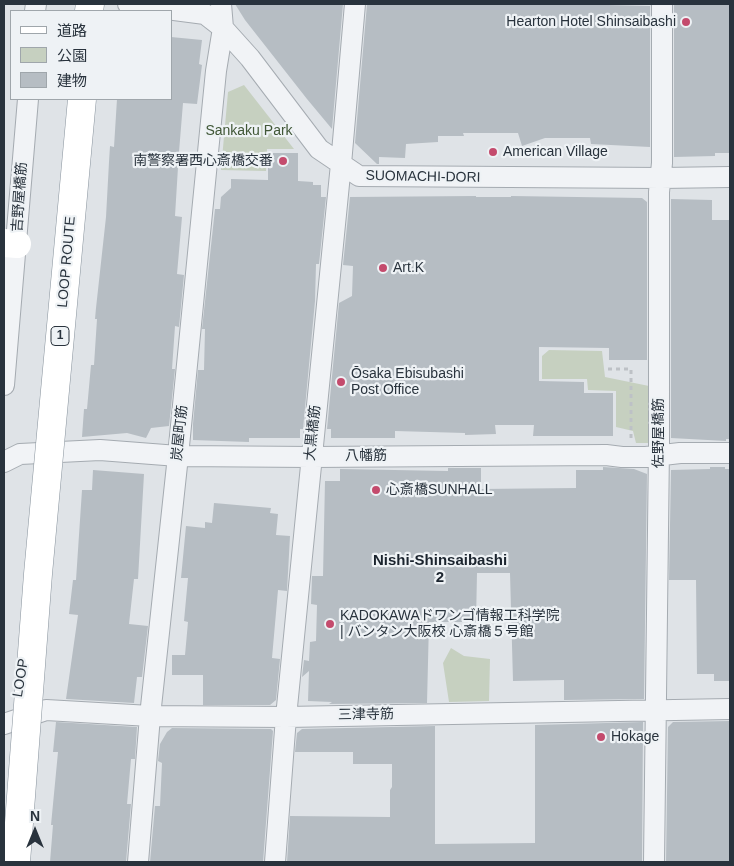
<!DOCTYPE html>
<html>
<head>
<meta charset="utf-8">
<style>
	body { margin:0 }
	#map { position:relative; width:734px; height:866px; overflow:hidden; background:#dfe3e7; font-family:Arial,"Noto Sans JP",sans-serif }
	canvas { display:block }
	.frame { position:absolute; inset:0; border:5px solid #29333d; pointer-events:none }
	.legend { position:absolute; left:10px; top:10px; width:162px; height:90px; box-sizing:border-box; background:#eef2f5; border:1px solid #9fa6ab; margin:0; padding:6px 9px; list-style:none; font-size:15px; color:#29333d }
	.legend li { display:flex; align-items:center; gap:10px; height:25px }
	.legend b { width:25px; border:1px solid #9fa6ab }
	.north { position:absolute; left:10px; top:806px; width:50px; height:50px; -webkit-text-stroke:4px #eef2f5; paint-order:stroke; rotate:0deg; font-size:14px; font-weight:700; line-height:20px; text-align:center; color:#29333d }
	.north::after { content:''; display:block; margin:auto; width:18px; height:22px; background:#29333d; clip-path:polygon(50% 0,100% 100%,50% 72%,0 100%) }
</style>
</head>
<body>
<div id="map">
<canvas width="734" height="866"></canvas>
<div class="frame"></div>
<ul class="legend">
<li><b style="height:6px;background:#fff"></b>道路</li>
<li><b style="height:14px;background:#c6d0c0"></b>公園</li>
<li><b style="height:14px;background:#b6bdc3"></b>建物</li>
</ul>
<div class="north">N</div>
</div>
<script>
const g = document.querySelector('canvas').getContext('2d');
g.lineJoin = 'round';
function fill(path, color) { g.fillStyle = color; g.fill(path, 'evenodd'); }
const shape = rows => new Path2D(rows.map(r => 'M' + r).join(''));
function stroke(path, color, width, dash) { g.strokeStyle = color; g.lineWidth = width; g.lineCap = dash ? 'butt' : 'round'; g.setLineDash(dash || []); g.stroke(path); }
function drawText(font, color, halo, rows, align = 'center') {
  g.font = font + ' Arial,"Noto Sans JP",sans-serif'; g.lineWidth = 4.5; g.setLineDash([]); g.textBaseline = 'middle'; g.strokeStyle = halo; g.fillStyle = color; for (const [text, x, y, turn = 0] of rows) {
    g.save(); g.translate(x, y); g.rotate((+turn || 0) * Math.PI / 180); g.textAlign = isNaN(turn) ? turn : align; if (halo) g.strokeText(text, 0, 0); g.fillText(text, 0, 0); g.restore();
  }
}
fill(shape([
	[244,85,294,149,267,149,266,171,221,170,228,92],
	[549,350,602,351,605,377,649,386,650,443,636,443,633,431,616,427,616,391,588,390,587,379,542,379,542,356],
	[451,648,464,656,490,659,489,701,449,702,443,663]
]), '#c6d0c0');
fill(shape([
	[235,4,343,4,332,129,307,99,245,20],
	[367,4,566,4,650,6,650,147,591,144,590,138,545,138,522,146,518,133,463,133,464,136,438,136,438,142,406,144,405,158,379,157,379,164,377,164,355,143],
	[674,4,730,4,730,153,715,153,715,156,674,157],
	[171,37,202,40,199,64,202,65,197,104,183,103,179,152,189,153,187,168,178,167,175,216,182,217,177,274,184,275,179,327,175,326,172,369,175,369,169,426,151,428,146,438,127,433,82,437,84,409,87,409,91,365,94,365,97,319,95,319,96,308,106,217,109,162,110,146,114,147,117,99,171,99],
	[268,153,298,153,298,181,313,182,313,185,321,185,321,197,326,197,319,264,316,264,315,301,303,429,300,429,300,438,249,438,249,442,193,440,193,424,198,370,204,370,205,329,202,329,215,209,220,209,221,197,231,188,231,179,268,180],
	[476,196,476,197,511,197,511,196,642,198,647,202,647,360,609,360,609,348,539,347,539,381,584,382,584,393,613,393,613,436,533,436,534,425,495,425,496,434,465,435,465,433,395,431,395,438,331,438,331,429,327,429,339,303,352,296,353,266,343,265,350,197],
	[671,199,712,200,712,220,730,220,730,439,726,439,726,441,671,438],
	[603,467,634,469,647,474,644,699,564,700,564,680,513,681,510,573,477,573,476,622,429,622,427,703,329,704,332,702,308,701,309,671,302,677,304,660,309,661,310,642,316,641,317,605,311,604,312,576,323,576,325,481,340,481,340,469,448,471,448,468,481,468,481,489,576,488,576,470,603,470],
	[710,467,725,467,725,469,730,469,730,681,714,681,714,674,697,674,696,580,669,580,671,470,710,469],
	[93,470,144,474,138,579,134,579,129,624,148,626,142,677,137,677,134,703,66,699,78,615,69,614,73,580,76,580,82,490,92,490],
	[214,503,271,508,270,513,278,514,276,535,290,536,287,591,278,590,272,658,280,659,276,700,270,705,203,705,203,675,172,675,172,655,185,655,188,622,184,621,188,578,181,578,186,526,205,528,205,522,212,523],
	[730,721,730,862,666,862,668,727,673,722],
	[56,722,137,727,135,759,131,759,127,804,131,804,126,862,50,862,53,825,51,825,58,752,53,752],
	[643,722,642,862,287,862,290,816,390,817,390,790,392,787,392,764,353,764,353,752,295,752,297,733,302,729,435,726,435,844,535,843,535,725],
	[172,728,271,729,273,731,263,862,150,862,155,806,160,806,162,763,158,761,160,744,167,732]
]), '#b6bdc3');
const street = shape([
	[128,4,205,14,223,28,250,58,319,149,359,176,661,178,730,177],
	[35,11,36,4],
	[4,385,28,99],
	[4,462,20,454,100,450,178,456,311,457,606,455,622,457,646,457,680,453,730,453],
	[4,724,46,710,150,716,286,717,730,709],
	[138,862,150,716,178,456,216,71,223,28,221,4],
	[275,862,286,717,341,164,355,4],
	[654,862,659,447,659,192,662,163,662,4]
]);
const highway = shape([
	[89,11,90,4]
]);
stroke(street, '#a5abb1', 22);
stroke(highway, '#87929c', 29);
stroke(shape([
	[608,369,631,369,631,438]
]), '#bdc1c6', 3, [4, 4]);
stroke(street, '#f1f3f6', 20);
stroke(shape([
	[4,243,17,244]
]), '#fff', 28);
stroke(highway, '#fff', 28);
const highwayBridge = shape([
	[16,862,38,574,82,99]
]);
stroke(highwayBridge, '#87929c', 29, []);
stroke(highwayBridge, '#fff', 28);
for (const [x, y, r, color] of [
	[686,22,5,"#c44b6d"],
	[493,152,5,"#c44b6d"],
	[283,161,5,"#c44b6d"],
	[383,268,5,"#c44b6d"],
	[341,382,5,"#c44b6d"],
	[376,490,5,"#c44b6d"],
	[330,624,5,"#c44b6d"],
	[601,737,5,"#c44b6d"]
]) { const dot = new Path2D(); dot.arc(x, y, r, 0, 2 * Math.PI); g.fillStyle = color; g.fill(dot); stroke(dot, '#eef2f5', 2); }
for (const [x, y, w] of [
	[60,336,18]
]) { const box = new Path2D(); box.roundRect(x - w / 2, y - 9.5, w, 19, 4); g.fillStyle = '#eef2f5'; g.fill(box); stroke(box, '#29333d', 1); }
drawText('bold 12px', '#29333d', null, [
	["1",60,336]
]);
drawText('14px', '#29333d', '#eef2f5', [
	["Hearton Hotel Shinsaibashi",676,22,"right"],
	["American Village",503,152],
	["南警察署西心斎橋交番",273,161,"right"],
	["Art.K",393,268],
	["Ōsaka Ebisubashi",351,374],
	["Post Office",351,390],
	["心斎橋SUNHALL",386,490],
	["KADOKAWAドワンゴ情報工科学院",340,616],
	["| バンタン大阪校 心斎橋５号館",340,632],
	["Hokage",611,737]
], 'left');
drawText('14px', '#415737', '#eef2f5', [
	["Sankaku Park",249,131]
]);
drawText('14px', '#29333d', '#eef2f5', [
	["SUOMACHI-DORI",423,177,1],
	["吉野屋橋筋",20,197,-86],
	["LOOP ROUTE",67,262,-85],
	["炭屋町筋",180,433,-84],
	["大黒橋筋",313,433,-84],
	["佐野屋橋筋",659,433,-90],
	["八幡筋",366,456],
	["LOOP",21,678,-81],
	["三津寺筋",366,715,-1]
]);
drawText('bold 15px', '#1b242e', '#eef2f5', [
	["Nishi-Shinsaibashi",440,561],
	["2",440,578]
]);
</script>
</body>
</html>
